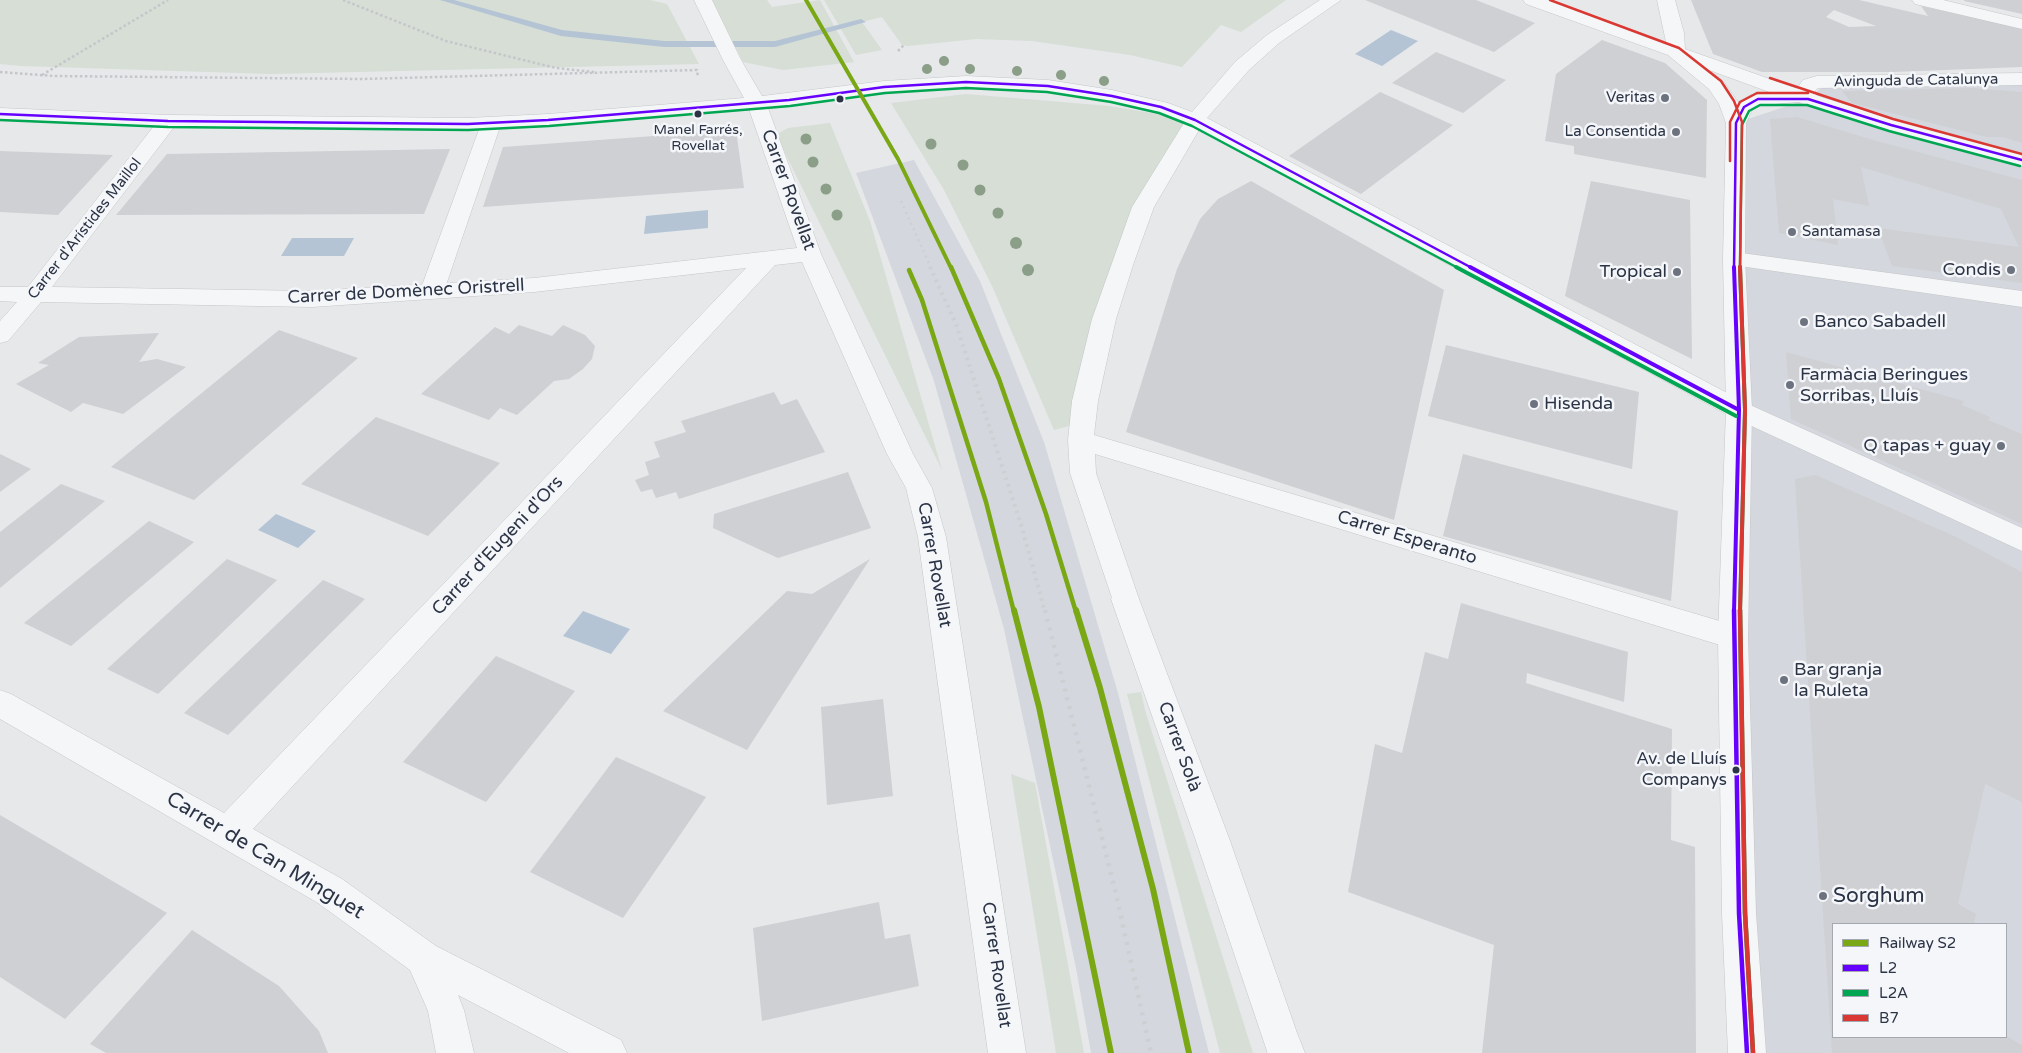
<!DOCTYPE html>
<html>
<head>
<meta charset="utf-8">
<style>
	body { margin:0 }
	#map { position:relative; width:2022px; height:1053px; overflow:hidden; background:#e6e8ea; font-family:"Varela Round",sans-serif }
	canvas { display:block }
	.legend { position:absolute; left:1832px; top:923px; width:175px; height:115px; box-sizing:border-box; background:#f4f6f9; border:1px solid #a4a8b1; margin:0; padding:6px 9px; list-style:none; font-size:15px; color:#2b3445 }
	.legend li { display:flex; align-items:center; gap:10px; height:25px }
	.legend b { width:25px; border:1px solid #a4a8b1 }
</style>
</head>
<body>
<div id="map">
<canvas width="2022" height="1053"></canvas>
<ul class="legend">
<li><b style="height:6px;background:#7aa714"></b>Railway S2</li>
<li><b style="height:6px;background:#60f"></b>L2</li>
<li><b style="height:6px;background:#00a651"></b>L2A</li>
<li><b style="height:6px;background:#da3832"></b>B7</li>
</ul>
</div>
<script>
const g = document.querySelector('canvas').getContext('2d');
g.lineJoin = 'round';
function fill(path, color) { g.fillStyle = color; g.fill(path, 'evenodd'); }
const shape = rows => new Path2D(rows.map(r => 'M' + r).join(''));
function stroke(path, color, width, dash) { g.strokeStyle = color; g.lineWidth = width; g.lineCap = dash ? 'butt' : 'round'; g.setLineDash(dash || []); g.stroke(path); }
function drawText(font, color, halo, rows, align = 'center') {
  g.font = font + ' "Varela Round",sans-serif'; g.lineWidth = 5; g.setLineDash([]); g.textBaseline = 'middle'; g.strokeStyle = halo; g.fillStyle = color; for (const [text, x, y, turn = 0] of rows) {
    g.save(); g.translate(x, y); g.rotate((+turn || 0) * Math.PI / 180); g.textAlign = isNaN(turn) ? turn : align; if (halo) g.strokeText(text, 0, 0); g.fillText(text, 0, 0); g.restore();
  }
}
fill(shape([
	[2022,80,2022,1053,1751,1053,1736,123,1808,99,1824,86],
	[1833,924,2006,924,2006,1037,1833,1037],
	[914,160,980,281,1044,442,1118,693,1209,1053,1091,1053,1076,968,1004,629,934,381,856,173]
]), '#d4d7dd');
fill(shape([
	[0,0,650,0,667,4,699,64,271,74,21,66,0,64],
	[712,0,767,0,772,7,820,0,854,62,783,70,743,62],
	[824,0,1286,0,1241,32,1221,25,1182,67,1130,55,1032,41,976,39,908,46,902,45,882,17,862,22,882,50,856,55],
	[966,94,1109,106,1195,120,1143,207,1084,422,1054,430,992,286,944,190,891,103],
	[830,123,870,221,942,470,779,141,779,133,788,128],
	[1141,692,1145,710,1253,1053,1220,1053,1127,694],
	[1011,774,1035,783,1084,1053,1056,1053]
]), '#d6ded6');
fill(shape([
	[1391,30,1418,41,1382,66,1355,54],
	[708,210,708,228,644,234,646,216],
	[292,238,354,238,344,256,281,256],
	[276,514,316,531,298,548,258,530],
	[583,611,630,629,611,654,563,636]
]), '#b4c4d5');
fill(shape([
	[440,0,454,0,562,30,664,41,775,41,861,19,866,22,775,47,664,47,561,36,440,0]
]), '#b4c4d5');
fill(shape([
	[1365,0,1476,0,1535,23,1494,52],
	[1691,0,1859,0,1928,16,1921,6,2022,28,2022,67,1893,72,1762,72,1713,54],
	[1834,10,1876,26,1849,27,1826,17],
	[1964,0,2022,0,2022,14,1964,1],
	[1602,40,1665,63,1707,100,1706,178,1574,154,1574,146,1545,141,1556,74],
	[1436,52,1506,80,1463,113,1392,83],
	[1973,88,2022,92,2022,143,2003,137,1987,137,1852,103,1842,91],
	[1380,92,1453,125,1361,194,1289,156],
	[1797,117,1873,140,2022,180,2022,283,1892,266,1878,228,2019,247,2001,209,1861,167,1869,206,1833,199,1838,245,1779,233,1770,119],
	[736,130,744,188,483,207,503,147],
	[450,149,424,214,116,215,167,154],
	[0,151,113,155,58,215,0,212],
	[1251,181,1444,290,1394,520,1126,432,1177,269,1200,219,1218,199],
	[1591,181,1690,200,1692,359,1565,296],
	[519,325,552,336,563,325,585,335,595,346,592,359,583,369,569,379,554,381,517,415,500,408,489,420,421,394,495,327,509,334],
	[279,330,358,358,194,500,111,467],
	[159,333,139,362,157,359,186,367,123,414,83,403,71,412,16,384,49,365,38,363,79,337],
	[1446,345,1639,392,1632,469,1428,416],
	[1786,352,1964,401,1962,405,1990,417,1988,420,2022,434,2022,524,1791,419],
	[774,392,781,405,797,399,825,452,679,499,676,492,656,498,652,489,641,492,635,480,649,475,645,462,660,457,654,442,686,432,681,421],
	[376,417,500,463,428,536,301,484],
	[0,454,31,469,0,492],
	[1463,454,1678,511,1671,601,1443,536],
	[848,472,871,528,778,558,713,528,714,514],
	[1816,475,1954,536,2022,572,2022,802,1985,784,1958,904,1976,914,1974,924,1833,924,1833,1037,2006,1036,2022,1045,2022,1053,1832,1053,1795,479],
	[61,484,105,501,0,588,0,532],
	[149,521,194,542,71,646,24,623],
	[227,559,277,580,158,694,107,669],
	[870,559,747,750,663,711,787,591,812,594],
	[323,580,365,599,228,735,184,713],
	[1461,603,1628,652,1624,702,1527,673,1526,683,1672,729,1671,840,1695,847,1696,1053,1482,1053,1494,945,1348,892,1375,744,1402,753,1425,652,1448,659],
	[496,656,575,691,486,802,403,762],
	[883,699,893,796,827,805,821,707],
	[616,757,706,797,623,918,530,872],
	[0,815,167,913,65,1019,0,977],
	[879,902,885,939,910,934,919,986,762,1021,753,928],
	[192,930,279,986,319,1031,328,1053,106,1053,90,1044]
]), '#ced0d3');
const pedestrian = shape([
	[491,118,498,120,501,124,444,291,440,296,432,298,424,296,420,291,481,124,484,120,491,118],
	[1125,587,1135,591,1139,599,1229,838,1304,1053,1268,1053,1267,1051,1195,838,1111,599,1115,591,1125,587]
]);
const minor = shape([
	[694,0,712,0,741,60,762,96,884,81,966,76,1048,80,1112,90,1168,103,1192,112,1235,62,1267,35,1320,0,1341,0,1279,43,1249,70,1207,118,1748,404,2022,528,2022,551,1730,416,1199,130,1154,207,1134,262,1116,319,1098,401,1094,435,1733,625,1743,628,1748,637,1743,646,1733,649,1095,454,1096,473,1139,599,1135,607,1125,611,1115,607,1070,473,1068,440,1072,401,1092,319,1132,207,1184,123,1155,112,1112,102,1048,92,966,88,884,93,768,108,821,254,913,454,932,488,946,537,1026,1053,988,1053,918,537,906,488,887,454,802,262,775,265,253,829,342,879,436,946,621,1040,627,1053,569,1053,458,995,464,1010,474,1053,436,1053,428,1011,410,970,318,903,0,719,0,690,11,694,224,813,746,268,534,292,312,307,41,302,8,341,0,343,0,321,17,302,0,301,0,287,28,287,154,126,0,120,0,108,168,115,468,118,548,114,744,98,723,60,694,0],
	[749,109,797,248,534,278,312,291,52,287,174,127,468,130,548,126,749,109],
	[1912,0,1943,0,2022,19,2022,29,1915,4,1912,0],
	[2022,73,2022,85,1818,88,1815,91,1818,99,1815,103,1808,105,1801,103,1795,91,1803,80,1817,76,2022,73],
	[1734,252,2022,291,2022,307,1726,264,1723,259,1726,254,1734,252],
	[1286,1032,1299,1038,1305,1053,1267,1053,1273,1038,1286,1032]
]);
const tertiary = shape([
	[1523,0,1549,0,1666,42,1657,0,1675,0,1684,33,1685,49,1815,95,1898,121,2022,154,2022,166,1884,129,1799,102,1762,105,1752,110,1746,123,1745,259,1752,410,1748,637,1756,913,1766,1053,1728,1053,1722,913,1718,637,1726,410,1723,259,1726,123,1719,104,1709,89,1668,55,1526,4,1523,0],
	[1709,70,1772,93,1751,95,1738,102,1723,81,1709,70]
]);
stroke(pedestrian, '#c4c6c8', 1);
stroke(minor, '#c4c6c8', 1);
stroke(tertiary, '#c4c6c8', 1);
stroke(shape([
	[343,0,446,41,556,68,594,72],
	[898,51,904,45],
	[0,72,54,76,362,79,697,70,698,77],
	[42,75,168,0]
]), '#c5c6ca', 2.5, [2.5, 2.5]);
fill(pedestrian, '#f5f6f7');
fill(minor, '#f5f6f7');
fill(tertiary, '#f5f6f7');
stroke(shape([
	[901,201,931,268]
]), '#cecfd2', 2.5, [2, 4]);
stroke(shape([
	[930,267,956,324,1022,528,1045,612]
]), '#cecfd2', 4, [2.5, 4.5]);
stroke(shape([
	[1045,610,1116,894,1151,1053]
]), '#cecfd2', 4.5, [3, 6]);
stroke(shape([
	[0,114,168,121,468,124,548,120,789,100,884,87,966,82,1048,86,1112,96,1161,107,1195,120,1472,268],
	[1734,268,1736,123,1744,107,1758,99,1808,99,1891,125,2022,160]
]), '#60f', 2.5);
stroke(shape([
	[1470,267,1739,410],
	[1734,612,1739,410,1734,267]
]), '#60f', 4);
stroke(shape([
	[1734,610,1739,913,1747,1053]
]), '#60f', 4.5);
stroke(shape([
	[0,120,168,127,468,130,549,126,790,106,885,93,966,88,1047,92,1111,102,1159,113,1192,126,1458,268],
	[1740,268,1742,125,1749,111,1760,105,1807,105,1889,131,2020,166]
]), '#00a651', 2.5);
stroke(shape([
	[1456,267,1736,416],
	[1740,612,1745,410,1740,267]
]), '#00a651', 4);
stroke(shape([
	[1740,610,1745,913,1753,1053]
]), '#00a651', 4.5);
stroke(shape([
	[1550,0,1679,48,1721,81,1734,101,1742,122,1740,268],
	[1770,78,1893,119,2022,154],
	[1730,161,1730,122,1740,102,1757,93,1808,93]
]), '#da3832', 2.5);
stroke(shape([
	[1740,612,1745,410,1740,267]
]), '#da3832', 4);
stroke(shape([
	[1740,610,1745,913,1753,1053]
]), '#da3832', 4.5);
stroke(shape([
	[806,0,898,159,951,268]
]), '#7aa714', 4);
stroke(shape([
	[951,267,999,379,1046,514,1076,612],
	[909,270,922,300,986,502,1014,612]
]), '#7aa714', 4.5);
stroke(shape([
	[1014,610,1039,707,1111,1053],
	[1076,610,1100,688,1153,889,1189,1053]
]), '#7aa714', 6);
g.fillStyle = '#8a9e88';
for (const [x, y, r] of [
	[944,61,5],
	[927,69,5],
	[970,69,5],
	[1017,71,5],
	[1061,75,5],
	[1104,81,5],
	[806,139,5.5],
	[931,144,5.5],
	[813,162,5.5],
	[963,165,5.5],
	[826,189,5.5],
	[980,190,5.5],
	[998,213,5.5],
	[837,215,5.5],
	[1016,243,6],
	[1028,270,6]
]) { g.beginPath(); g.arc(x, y, r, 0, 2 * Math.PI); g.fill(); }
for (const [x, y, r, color] of [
	[1665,98,5,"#6c737f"],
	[840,99,4.5,"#2b3445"],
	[698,114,4.5,"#2b3445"],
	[1676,132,5,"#6c737f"],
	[1792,232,5,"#6c737f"],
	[2011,270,5,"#6c737f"],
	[1677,272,5,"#6c737f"],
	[1804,322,5,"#6c737f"],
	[1790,385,5,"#6c737f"],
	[1534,404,5,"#6c737f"],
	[2001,446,5,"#6c737f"],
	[1784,680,5,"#6c737f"],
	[1736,770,4.5,"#2b3445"],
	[1823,896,5,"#6c737f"]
]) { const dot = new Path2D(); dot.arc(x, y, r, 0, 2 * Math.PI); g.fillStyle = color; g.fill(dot); stroke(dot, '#f4f6f9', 2); }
drawText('14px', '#2b3445', '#f4f6f9', [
	["Manel Farrés,",698,130],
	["Rovellat",698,146]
]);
drawText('15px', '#2b3445', '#f4f6f9', [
	["Avinguda de Catalunya",1916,81,-1],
	["Carrer d'Arístides Maillol",85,229,-52]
]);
drawText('15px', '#2b3445', '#f4f6f9', [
	["Veritas",1655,98],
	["La Consentida",1666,132],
	["Santamasa",1802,232,"left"]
], 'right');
drawText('17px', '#2b3445', '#f4f6f9', [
	["Av. de Lluís",1727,760],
	["Companys",1727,781]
], 'right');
drawText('18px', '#2b3445', '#f4f6f9', [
	["Carrer Rovellat",788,190,70],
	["Carrer de Domènec Oristrell",406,292,-3],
	["Carrer Esperanto",1407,538,17],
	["Carrer d'Eugeni d'Ors",498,546,-47],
	["Carrer Rovellat",934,565,80],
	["Carrer Solà",1179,747,70],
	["Carrer Rovellat",996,965,82]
]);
drawText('18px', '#2b3445', '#f4f6f9', [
	["Condis",2001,270,"right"],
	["Tropical",1667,272,"right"],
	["Banco Sabadell",1814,322],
	["Farmàcia Beringues",1800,375],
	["Sorribas, Lluís",1800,396],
	["Hisenda",1544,404],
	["Q tapas + guay",1991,446,"right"],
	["Bar granja",1794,670],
	["la Ruleta",1794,691]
], 'left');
drawText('21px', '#2b3445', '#f4f6f9', [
	["Carrer de Can Minguet",265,856,31]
]);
drawText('21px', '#2b3445', '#f4f6f9', [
	["Sorghum",1833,896]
], 'left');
</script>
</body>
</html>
